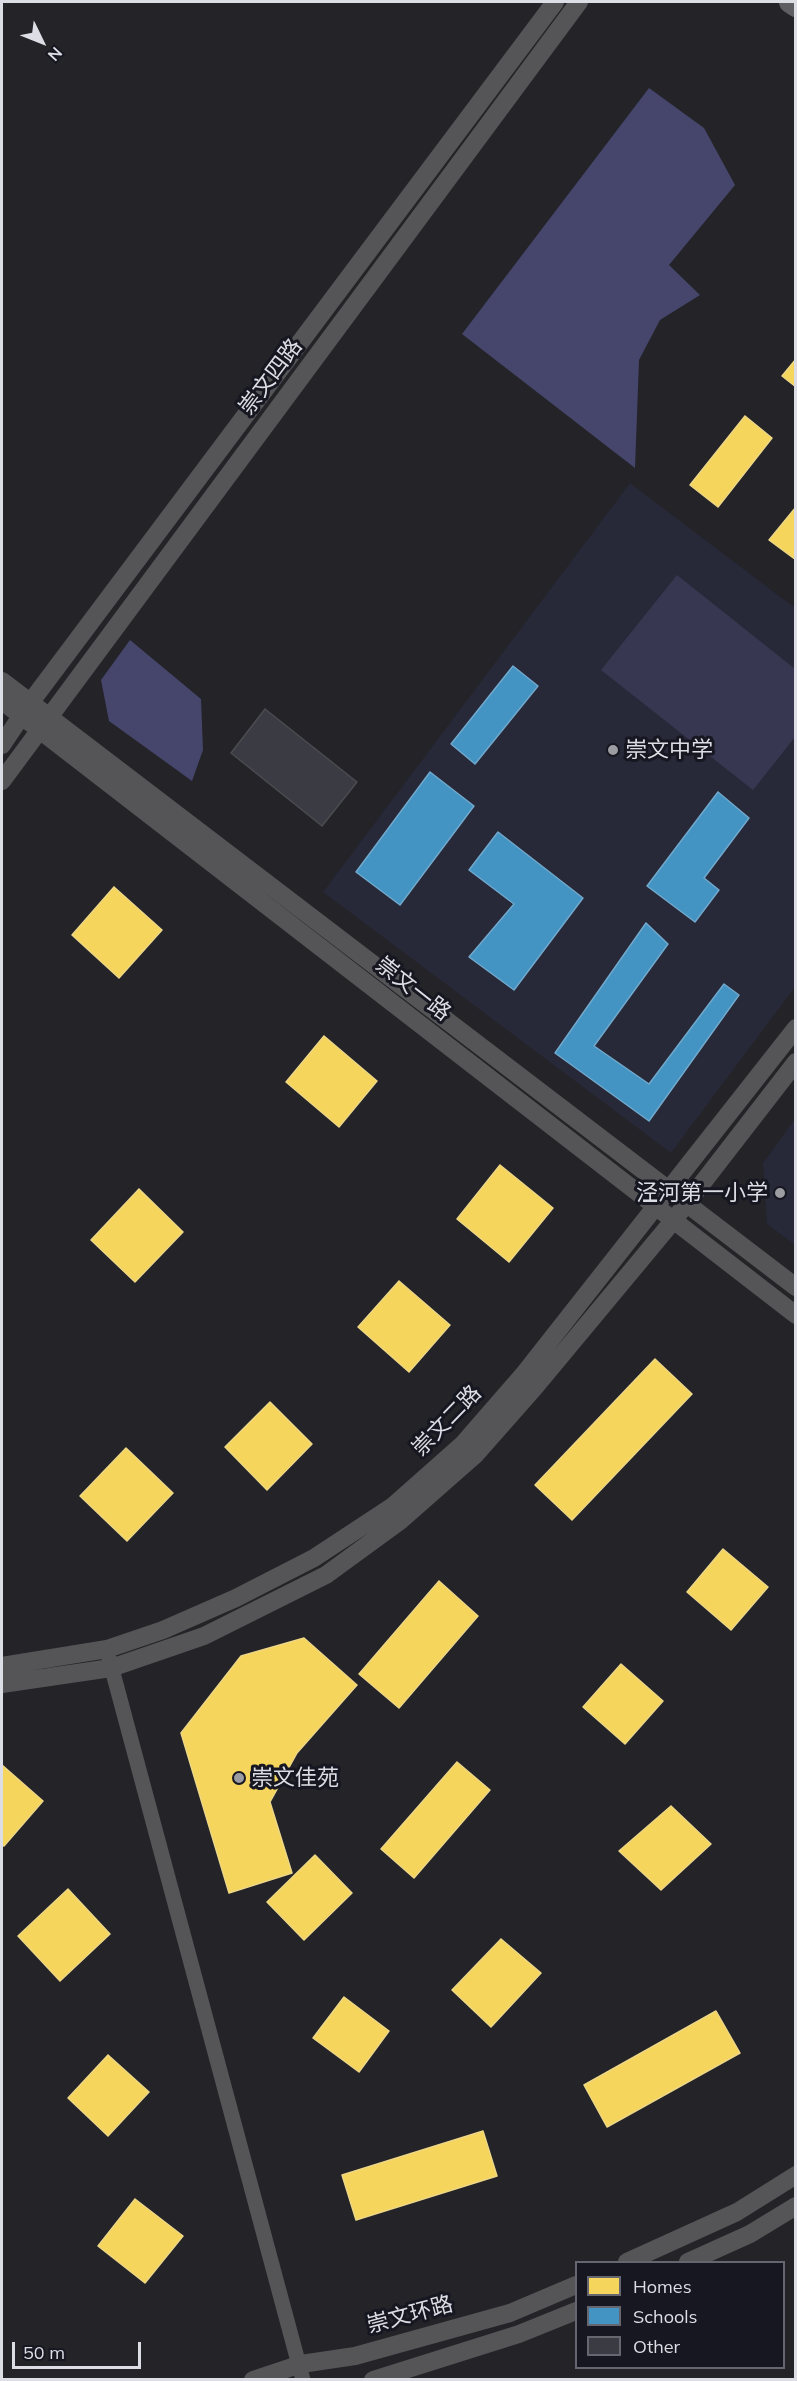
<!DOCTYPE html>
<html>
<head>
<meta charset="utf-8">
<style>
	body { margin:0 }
	#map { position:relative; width:797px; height:2381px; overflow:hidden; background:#232328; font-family:Mulish,sans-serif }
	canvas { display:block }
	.frame { position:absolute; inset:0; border:3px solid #dddde5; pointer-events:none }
	.legend { position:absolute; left:575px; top:2261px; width:210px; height:108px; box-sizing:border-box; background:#171722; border:2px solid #666670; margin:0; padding:8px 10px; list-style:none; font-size:18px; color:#dddde5 }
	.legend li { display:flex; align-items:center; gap:12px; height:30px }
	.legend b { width:30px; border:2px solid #666670 }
	.north { position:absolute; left:12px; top:12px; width:60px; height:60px; -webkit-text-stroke:4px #171722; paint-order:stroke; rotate:133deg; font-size:16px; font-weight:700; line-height:24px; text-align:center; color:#dddde5 }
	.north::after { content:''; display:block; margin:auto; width:21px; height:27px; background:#dddde5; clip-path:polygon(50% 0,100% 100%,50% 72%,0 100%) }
	.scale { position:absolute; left:12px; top:2342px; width:129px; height:27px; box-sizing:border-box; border:3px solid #dddde5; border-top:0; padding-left:8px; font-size:18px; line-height:21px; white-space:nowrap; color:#dddde5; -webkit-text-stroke:4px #171722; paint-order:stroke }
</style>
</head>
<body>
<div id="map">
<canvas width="797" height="2381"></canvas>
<div class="frame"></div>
<ul class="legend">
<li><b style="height:16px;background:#f6d55c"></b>Homes</li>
<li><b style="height:16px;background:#4393c3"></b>Schools</li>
<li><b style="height:16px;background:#3b3b44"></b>Other</li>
</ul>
<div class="north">N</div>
<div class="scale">50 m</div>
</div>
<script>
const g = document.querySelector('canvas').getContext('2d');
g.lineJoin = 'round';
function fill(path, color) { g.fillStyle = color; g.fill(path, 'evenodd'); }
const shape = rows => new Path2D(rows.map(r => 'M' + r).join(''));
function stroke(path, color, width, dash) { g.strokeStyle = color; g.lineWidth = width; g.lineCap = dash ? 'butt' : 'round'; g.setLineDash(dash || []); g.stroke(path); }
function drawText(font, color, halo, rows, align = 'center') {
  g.font = font + ' Mulish,"Noto Sans SC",sans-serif'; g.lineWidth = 6; g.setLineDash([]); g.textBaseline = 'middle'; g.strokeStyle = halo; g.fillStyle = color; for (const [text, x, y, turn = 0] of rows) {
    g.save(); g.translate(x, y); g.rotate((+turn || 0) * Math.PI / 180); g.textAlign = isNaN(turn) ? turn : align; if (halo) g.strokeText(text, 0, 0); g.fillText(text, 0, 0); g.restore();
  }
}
fill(shape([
	[630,483,795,608,795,987,671,1153,323,892],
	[795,1119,795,1245,767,1224,763,1163]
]), '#272838');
fill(shape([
	[677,575,795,669,795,737,753,790,601,670]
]), '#373751');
fill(shape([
	[649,88,704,128,735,185,669,265,700,295,660,320,639,360,635,468,462,334],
	[130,640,201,699,203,750,192,781,109,721,101,680]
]), '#46466d');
const homes = shape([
	[796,359,796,387,782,376,796,359],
	[745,416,772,438,718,507,690,485,745,416],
	[796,507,796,560,769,540,796,507],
	[114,887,162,930,119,978,72,935,114,887],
	[324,1036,377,1081,339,1127,286,1082,324,1036],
	[500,1165,553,1208,509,1262,457,1219,500,1165],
	[139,1189,183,1232,135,1282,91,1240,139,1189],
	[399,1281,450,1325,409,1372,358,1327,399,1281],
	[655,1359,692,1394,572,1520,535,1485,655,1359],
	[270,1402,312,1444,267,1490,225,1447,270,1402],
	[126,1448,173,1493,127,1541,80,1496,126,1448],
	[723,1549,768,1587,731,1630,687,1592,723,1549],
	[439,1581,478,1616,399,1708,359,1674,439,1581],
	[304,1638,357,1685,297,1753,270,1802,292,1873,229,1893,181,1733,241,1656,304,1638],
	[621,1664,663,1701,625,1744,583,1707,621,1664],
	[457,1762,490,1790,414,1878,381,1849,457,1762],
	[2,1765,43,1801,4,1846,2,1845,2,1765],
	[671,1806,711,1844,661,1890,619,1851,671,1806],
	[315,1855,352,1893,304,1940,267,1902,315,1855],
	[68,1889,110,1934,60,1981,18,1936,68,1889],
	[501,1939,541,1973,491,2027,452,1990,501,1939],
	[344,1997,389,2031,359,2072,313,2038,344,1997],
	[716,2011,740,2053,607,2127,584,2085,716,2011],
	[108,2055,149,2092,108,2136,68,2098,108,2055],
	[483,2131,497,2176,356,2220,342,2175,483,2131],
	[135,2199,183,2236,145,2283,98,2246,135,2199]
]);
fill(homes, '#f6d55c');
stroke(homes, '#eed785', 1.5);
const schools = shape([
	[513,666,538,686,475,764,451,744,513,666],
	[430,772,474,806,400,905,356,872,430,772],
	[718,792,749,818,704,878,719,890,695,922,647,886,718,792],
	[498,832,583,898,514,990,469,957,514,904,469,870,498,832],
	[646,923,668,944,594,1046,649,1084,724,984,739,995,649,1121,555,1053,646,923]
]);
fill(schools, '#4393c3');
stroke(schools, '#71a9cd', 1.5);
const building = shape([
	[265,709,357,782,322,826,231,753,265,709]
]);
fill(building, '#3b3b44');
stroke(building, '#4b4b50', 1.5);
stroke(shape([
	[109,1658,303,2380]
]), '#555558', 15);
stroke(shape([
	[2,681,796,1287],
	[2,701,796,1315],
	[2,745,30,703,555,2],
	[2,781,579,2],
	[2,1666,107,1649,163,1630,236,1598,314,1558,393,1506,463,1444,523,1375,796,1028],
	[2,1684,111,1668,204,1636,326,1575,400,1521,475,1455,535,1387,673,1221,796,1062],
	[627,2262,737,2212,796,2175],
	[688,2262,750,2234,796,2206],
	[253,2380,301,2364,355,2356,510,2313,576,2285],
	[373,2380,519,2334,576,2311]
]), '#555558', 18);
stroke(shape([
	[790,2,796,6]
]), '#5f5f63', 22);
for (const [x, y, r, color] of [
	[613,750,6,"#9c9ca3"],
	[780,1193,6,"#9c9ca3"],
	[239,1778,6,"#9c9ca3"]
]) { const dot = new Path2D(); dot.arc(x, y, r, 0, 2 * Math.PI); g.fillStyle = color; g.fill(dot); stroke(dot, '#171722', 2); }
drawText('22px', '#dddde5', '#171722', [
	["崇文四路",271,377,-53],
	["崇文一路",413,989,38],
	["崇文二路",447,1421,-46],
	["崇文环路",410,2315,-15]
]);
drawText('22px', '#dddde5', '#171722', [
	["崇文中学",625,750],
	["泾河第一小学",768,1193,"right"],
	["崇文佳苑",251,1778]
], 'left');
</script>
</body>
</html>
